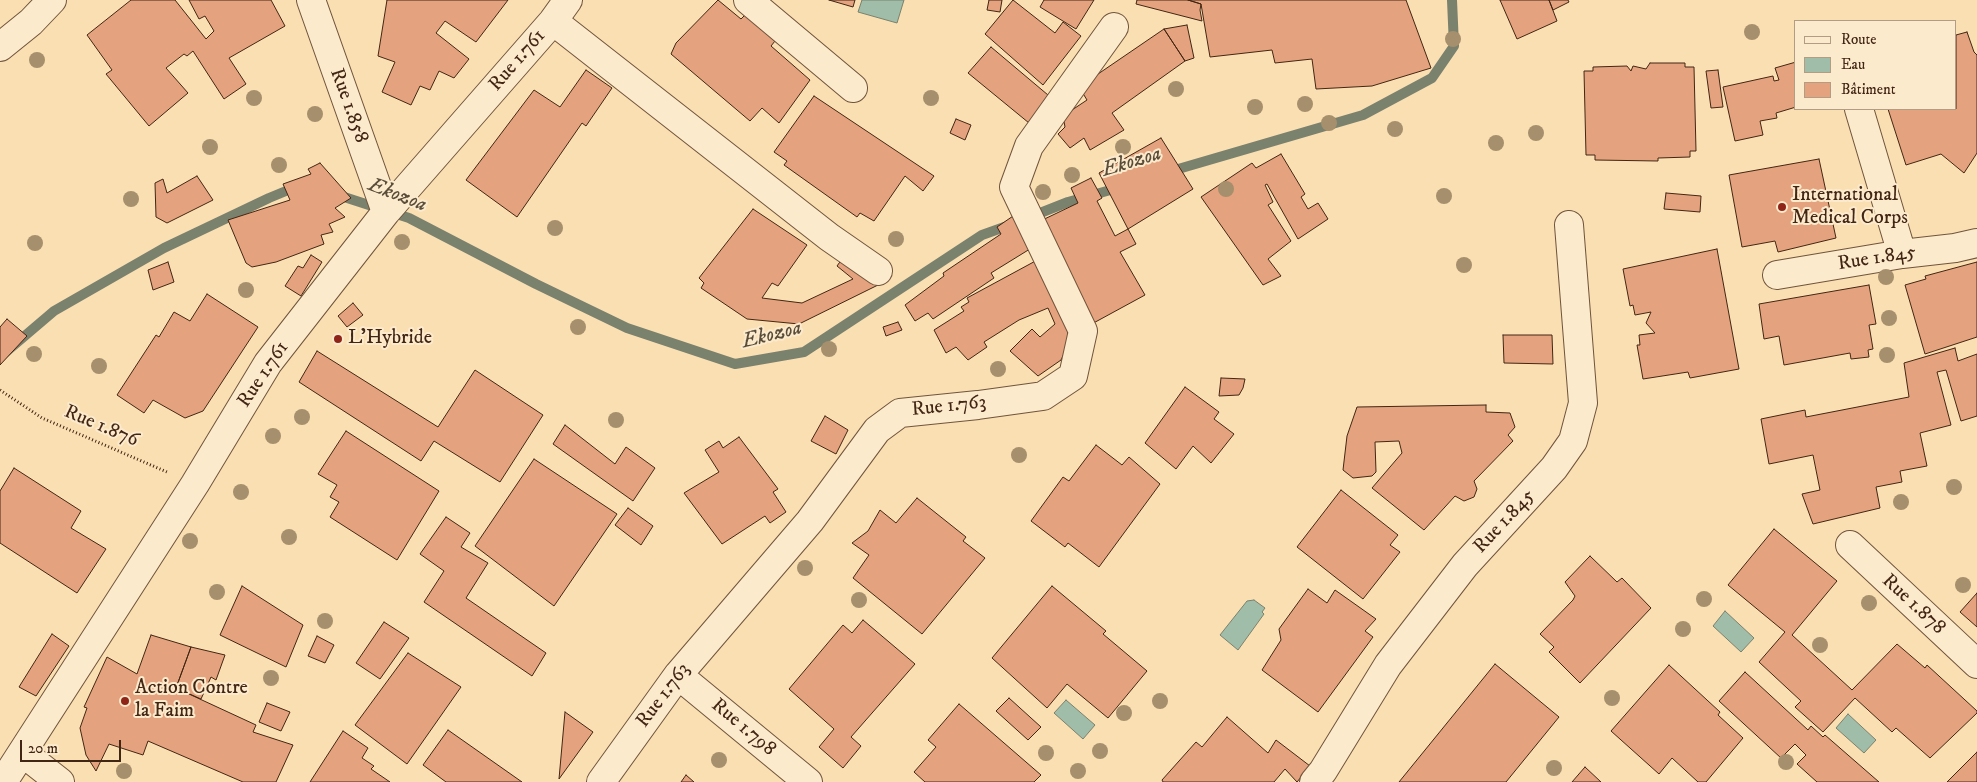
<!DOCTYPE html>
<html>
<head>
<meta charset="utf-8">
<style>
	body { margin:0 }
	#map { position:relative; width:1977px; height:782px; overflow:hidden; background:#fadfb2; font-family:"IM FELL DW Pica",serif }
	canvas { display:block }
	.legend { position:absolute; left:1794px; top:20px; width:162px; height:90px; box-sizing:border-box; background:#fceacd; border:1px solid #b29c83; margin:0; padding:6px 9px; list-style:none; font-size:15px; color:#422614 }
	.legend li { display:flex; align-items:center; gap:10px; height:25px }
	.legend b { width:25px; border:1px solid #b29c83 }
	.scale { position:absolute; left:20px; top:740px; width:101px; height:22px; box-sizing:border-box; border:2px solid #422614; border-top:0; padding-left:6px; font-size:15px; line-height:18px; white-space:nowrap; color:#422614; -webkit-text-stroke:4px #fceacd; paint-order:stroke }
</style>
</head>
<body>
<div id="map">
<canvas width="1977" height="782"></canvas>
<ul class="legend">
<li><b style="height:6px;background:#fceacd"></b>Route</li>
<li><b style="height:14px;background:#9fbda9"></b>Eau</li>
<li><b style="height:14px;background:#e4a37e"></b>Bâtiment</li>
</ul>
<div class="scale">20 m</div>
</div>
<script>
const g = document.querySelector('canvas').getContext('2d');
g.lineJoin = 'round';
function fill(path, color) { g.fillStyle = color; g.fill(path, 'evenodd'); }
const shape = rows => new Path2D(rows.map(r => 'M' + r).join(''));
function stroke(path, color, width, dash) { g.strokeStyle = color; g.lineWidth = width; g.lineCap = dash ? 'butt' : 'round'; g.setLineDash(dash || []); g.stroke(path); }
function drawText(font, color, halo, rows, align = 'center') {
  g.font = font + ' "IM FELL DW Pica",serif'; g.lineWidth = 4; g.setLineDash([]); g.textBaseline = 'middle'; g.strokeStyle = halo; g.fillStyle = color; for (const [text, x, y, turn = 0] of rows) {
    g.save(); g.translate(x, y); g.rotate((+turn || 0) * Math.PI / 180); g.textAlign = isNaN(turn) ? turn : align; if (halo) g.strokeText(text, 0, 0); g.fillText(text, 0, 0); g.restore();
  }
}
const water = shape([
	[862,0,904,0,897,23,858,12,862,0],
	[1254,600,1265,608,1262,612,1264,614,1238,650,1220,635,1247,601,1254,600],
	[1725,611,1754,638,1741,652,1713,626,1725,611],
	[1066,700,1095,725,1083,739,1054,713,1066,700],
	[1848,714,1876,740,1864,753,1836,728,1848,714]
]);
fill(water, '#9fbda9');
stroke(water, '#7a816d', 1);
stroke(shape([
	[1168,172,1363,115,1432,78,1454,46,1452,0],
	[338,195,409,218,536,284,627,328,735,364,804,352,982,235,1010,225],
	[1030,217,1068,202,1121,187],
	[0,357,54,311,164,248,269,198,298,186]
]), '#7a816d', 10);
const building = shape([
	[131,0,175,0,206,39,214,31,205,16,199,19,189,0,271,0,285,26,229,58,246,84,224,99,193,51,187,56,184,54,166,68,188,93,149,126,106,74,112,70,87,35,131,0],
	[387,0,508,0,476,42,445,21,436,33,469,59,454,78,439,71,430,90,420,86,411,105,382,92,395,62,378,56,387,0],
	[718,0,741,19,745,15,775,41,771,46,810,80,779,123,762,108,750,121,671,54,676,43,718,0],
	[829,0,855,0,853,7,829,0],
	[989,0,1002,0,1000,12,987,10,989,0],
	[1013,0,1055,33,1063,22,1081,36,1043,85,985,34,1013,0],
	[1044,0,1094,0,1076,29,1040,7,1044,0],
	[1137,0,1188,0,1201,4,1200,10,1202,21,1136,4,1137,0],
	[1188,0,1406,0,1431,68,1372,86,1316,89,1312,59,1275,63,1272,50,1210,57,1201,4,1188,0],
	[1500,0,1549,0,1557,21,1517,39,1500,0],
	[1549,0,1568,0,1569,2,1553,10,1549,0],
	[1187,25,1194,58,1185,61,1164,29,1187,25],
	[1164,29,1185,61,1112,113,1124,130,1090,150,1084,138,1070,148,1058,134,1065,127,1063,116,1087,100,1079,87,1164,29],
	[1967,32,1974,52,1977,55,1977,153,1964,173,1941,154,1906,165,1888,109,1956,109,1956,35,1967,32],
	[991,47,1048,95,1029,123,968,73,991,47],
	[1796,62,1796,107,1776,113,1777,118,1760,121,1763,135,1735,141,1723,87,1773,76,1774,81,1779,80,1775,68,1796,62],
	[1650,63,1685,63,1685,67,1694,67,1696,151,1690,151,1690,157,1658,158,1658,161,1595,160,1595,155,1586,155,1584,71,1593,71,1593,67,1627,66,1631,71,1633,66,1646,69,1650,63],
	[586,70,612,88,586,126,582,123,517,217,466,180,534,90,560,107,586,70],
	[1718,70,1723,107,1711,108,1706,71,1718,70],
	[814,96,934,176,923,191,905,176,874,221,860,213,857,217,784,165,787,161,774,152,814,96],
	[956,119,971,125,965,140,950,133,956,119],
	[1161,138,1193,189,1128,229,1099,173,1161,138],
	[1281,154,1305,194,1301,197,1308,209,1318,203,1328,219,1298,239,1267,184,1265,185,1273,202,1268,205,1291,241,1268,259,1281,276,1263,285,1201,197,1252,163,1256,168,1281,154],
	[1819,159,1836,238,1778,252,1775,241,1742,247,1729,175,1819,159],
	[320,163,351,198,335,208,345,217,329,224,333,232,321,235,324,244,276,262,252,267,246,263,228,220,290,200,283,184,311,174,308,169,320,163],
	[197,176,213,200,167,223,156,217,155,183,163,179,167,193,197,176],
	[1091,178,1102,198,1097,201,1115,236,1128,229,1136,244,1120,252,1145,295,1088,326,1034,224,1078,203,1071,188,1091,178],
	[1666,193,1701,196,1700,212,1664,209,1666,193],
	[753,209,807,245,778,286,772,283,762,298,802,303,853,279,837,266,842,259,878,285,799,324,747,319,701,288,704,283,699,278,753,209],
	[1019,212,1038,244,991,273,994,278,933,319,928,313,915,321,905,305,944,276,943,273,1001,234,997,227,1019,212],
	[1717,249,1739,369,1690,378,1688,372,1643,379,1637,345,1640,345,1639,335,1655,333,1646,323,1651,312,1635,315,1633,305,1630,306,1623,269,1717,249],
	[311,255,322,262,301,296,285,286,298,266,303,268,311,255],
	[1041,258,1067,311,1068,346,1061,360,1038,376,1010,351,1032,329,1040,337,1055,324,1048,308,1019,320,984,342,987,347,968,360,956,347,946,353,934,330,964,311,961,307,969,302,967,298,1041,258],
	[168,262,174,282,153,290,148,270,168,262],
	[1977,262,1977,337,1925,354,1905,285,1926,279,1925,276,1977,262],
	[1869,285,1876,324,1869,325,1873,349,1868,350,1869,357,1851,359,1850,353,1784,365,1779,336,1764,339,1759,304,1869,285],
	[207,294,258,327,203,411,185,418,153,400,144,413,117,395,156,335,159,337,174,312,190,321,207,294],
	[353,303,363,315,347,327,338,316,353,303],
	[7,319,27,336,0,365,0,327,7,319],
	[898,322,902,330,886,336,883,327,898,322],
	[1503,335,1552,335,1553,364,1504,363,1503,335],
	[1955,348,1958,361,1977,354,1977,416,1961,421,1946,370,1937,372,1951,425,1920,433,1927,466,1900,471,1902,482,1876,487,1880,508,1813,524,1802,494,1820,490,1813,455,1769,464,1761,419,1805,410,1806,417,1909,397,1904,363,1955,348],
	[317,351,438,427,475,370,543,415,500,482,434,441,421,461,299,382,317,351],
	[1221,378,1245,379,1243,388,1239,395,1219,396,1221,378],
	[1185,387,1219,412,1214,419,1234,434,1211,463,1193,446,1176,469,1145,443,1185,387],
	[1486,405,1486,412,1510,413,1515,427,1508,435,1513,441,1474,481,1477,489,1474,497,1464,501,1455,496,1424,530,1372,488,1402,453,1399,441,1375,442,1376,472,1372,476,1353,478,1343,470,1347,436,1357,407,1486,405],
	[825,416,848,430,836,454,811,441,825,416],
	[565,425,615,464,626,447,655,468,633,501,553,444,565,425],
	[346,431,439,491,397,560,330,517,339,502,330,497,337,485,318,474,346,431],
	[739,437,778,489,773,492,786,512,770,523,765,516,722,544,684,493,719,472,705,450,719,441,723,448,739,437],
	[1096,445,1122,465,1129,457,1160,484,1099,567,1068,543,1065,547,1031,521,1063,477,1069,481,1096,445],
	[534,459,617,514,554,606,475,546,534,459],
	[14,468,81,511,71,528,106,549,77,593,0,543,0,491,14,468],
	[1341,490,1398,535,1390,545,1400,552,1363,599,1297,547,1341,490],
	[917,498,966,537,963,541,985,558,922,634,853,578,869,555,852,543,868,531,880,510,896,523,917,498],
	[628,508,653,526,641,545,615,525,628,508],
	[446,517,470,533,461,547,488,563,466,598,546,653,532,676,424,602,444,571,420,554,446,517],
	[1774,529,1837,581,1792,635,1852,690,1897,644,1925,668,1927,665,1977,711,1977,713,1930,758,1896,728,1892,732,1855,698,1823,732,1795,707,1801,701,1759,662,1785,632,1728,585,1774,529],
	[1590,556,1617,582,1622,578,1651,608,1580,683,1549,652,1554,647,1540,634,1573,600,1575,596,1565,582,1590,556],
	[242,586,303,625,286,667,220,635,242,586],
	[1052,586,1106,631,1103,634,1147,671,1108,718,1067,684,1047,708,992,658,1052,586],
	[1308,589,1327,603,1335,590,1376,619,1365,631,1373,637,1318,712,1262,670,1281,640,1279,629,1308,589],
	[1977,593,1977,627,1960,612,1977,593],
	[863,620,915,664,851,737,861,746,843,768,819,747,834,729,789,689,843,625,852,633,863,620],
	[384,622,409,638,380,679,356,663,384,622],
	[52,634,69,646,36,696,19,687,52,634],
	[151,635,191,647,176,688,256,725,253,732,293,745,276,782,243,782,148,741,143,755,109,744,96,771,86,755,80,728,87,708,84,707,107,657,137,674,151,635],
	[317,636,334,645,325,663,308,656,317,636],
	[191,647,225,655,216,680,211,677,201,699,176,688,191,647],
	[408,653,461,687,407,764,355,725,408,653],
	[1495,664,1559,717,1506,782,1399,782,1495,664],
	[1669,665,1720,712,1718,715,1743,738,1706,782,1698,782,1672,758,1659,774,1611,731,1669,665],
	[1745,672,1808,730,1811,726,1823,737,1825,735,1879,782,1817,782,1797,764,1806,755,1795,744,1781,758,1719,701,1745,672],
	[1009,698,1041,727,1028,740,996,711,1009,698],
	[267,703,290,712,281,731,259,722,267,703],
	[959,704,1041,775,1034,782,925,782,914,772,936,747,928,740,959,704],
	[565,712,593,732,559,779,565,712],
	[1227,717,1268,753,1276,740,1310,766,1297,782,1285,769,1274,782,1163,782,1162,780,1196,742,1202,747,1227,717],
	[448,730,522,782,446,782,423,765,448,730],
	[343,731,368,748,362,758,374,766,371,769,390,782,310,782,343,731],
	[1977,752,1977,782,1947,782,1977,752],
	[1585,767,1601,782,1572,782,1585,767],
	[686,775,694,782,681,782,686,775]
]);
fill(building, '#e4a37e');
stroke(building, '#422614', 1);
const minor = shape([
	[311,0,386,212],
	[748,0,853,88],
	[553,21,829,237,878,271],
	[0,47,31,22,52,0],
	[1859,109,1902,254],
	[1777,275,1902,254,1955,248,1977,243],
	[1850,545,1977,664],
	[678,675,808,782],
	[23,753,60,782],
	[3,782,195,484,268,363,386,212,553,21,568,0],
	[601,782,678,675,810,521,877,430,900,413,978,405,1043,396,1073,376,1083,331,1014,187,1029,146,1114,27],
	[1314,782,1323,771,1388,665,1465,565,1554,468,1573,441,1583,403,1569,225]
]);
stroke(minor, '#70543c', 30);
stroke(shape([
	[0,390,42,418,167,472]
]), '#422614', 3, [1, 2.5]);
stroke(minor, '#fceacd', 28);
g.fillStyle = '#a68f6c';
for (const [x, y] of [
	[1752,32],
	[1453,39],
	[37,60],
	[1176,89],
	[254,98],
	[931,98],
	[1305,104],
	[1255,107],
	[315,114],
	[1329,123],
	[1395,129],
	[1536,133],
	[1496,143],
	[210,147],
	[1123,147],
	[279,165],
	[1072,175],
	[1226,189],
	[1043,192],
	[1444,196],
	[131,199],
	[555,228],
	[896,239],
	[402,242],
	[35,243],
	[1464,265],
	[1886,277],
	[246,290],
	[1889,318],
	[578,327],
	[829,349],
	[34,354],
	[1887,355],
	[99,366],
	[998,369],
	[302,417],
	[616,420],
	[273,436],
	[1019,455],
	[1954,487],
	[241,492],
	[1901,502],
	[289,537],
	[190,541],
	[805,568],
	[1963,585],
	[217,592],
	[1704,599],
	[859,600],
	[1869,603],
	[325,621],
	[1683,629],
	[1820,645],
	[271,678],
	[1612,698],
	[1160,701],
	[1124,713],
	[1100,751],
	[1046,753],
	[719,760],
	[1786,762],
	[1554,768],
	[124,771],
	[1078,771]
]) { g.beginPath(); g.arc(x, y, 8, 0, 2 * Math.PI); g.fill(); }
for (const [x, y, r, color] of [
	[1782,207,5,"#8f2418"],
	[338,339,5,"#8f2418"],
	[125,701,5,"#8f2418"]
]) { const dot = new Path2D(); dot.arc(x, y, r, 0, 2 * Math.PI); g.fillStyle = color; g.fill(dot); stroke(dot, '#fceacd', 2); }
drawText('20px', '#422614', '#fceacd', [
	["Rue 1.761",518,61,-49],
	["Rue 1.858",348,106,70],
	["Rue 1.845",1877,259,-9],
	["Rue 1.761",264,375,-56],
	["Rue 1.763",949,407,-6],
	["Rue 1.876",101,427,23],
	["Rue 1.845",1505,522,-47],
	["Rue 1.878",1913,605,43],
	["Rue 1.763",664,696,-53],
	["Rue 1.798",743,728,40]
]);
drawText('20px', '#422614', '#fceacd', [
	["International",1792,196],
	["Medical Corps",1792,219],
	["L'Hybride",348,339],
	["Action Contre",135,689],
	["la Faim",135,712]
], 'left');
drawText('italic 21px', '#594c39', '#fceacd', [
	["Ekozoa",1132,163,-17],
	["Ekozoa",397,196,21],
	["Ekozoa",772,336,-14]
]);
</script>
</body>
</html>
